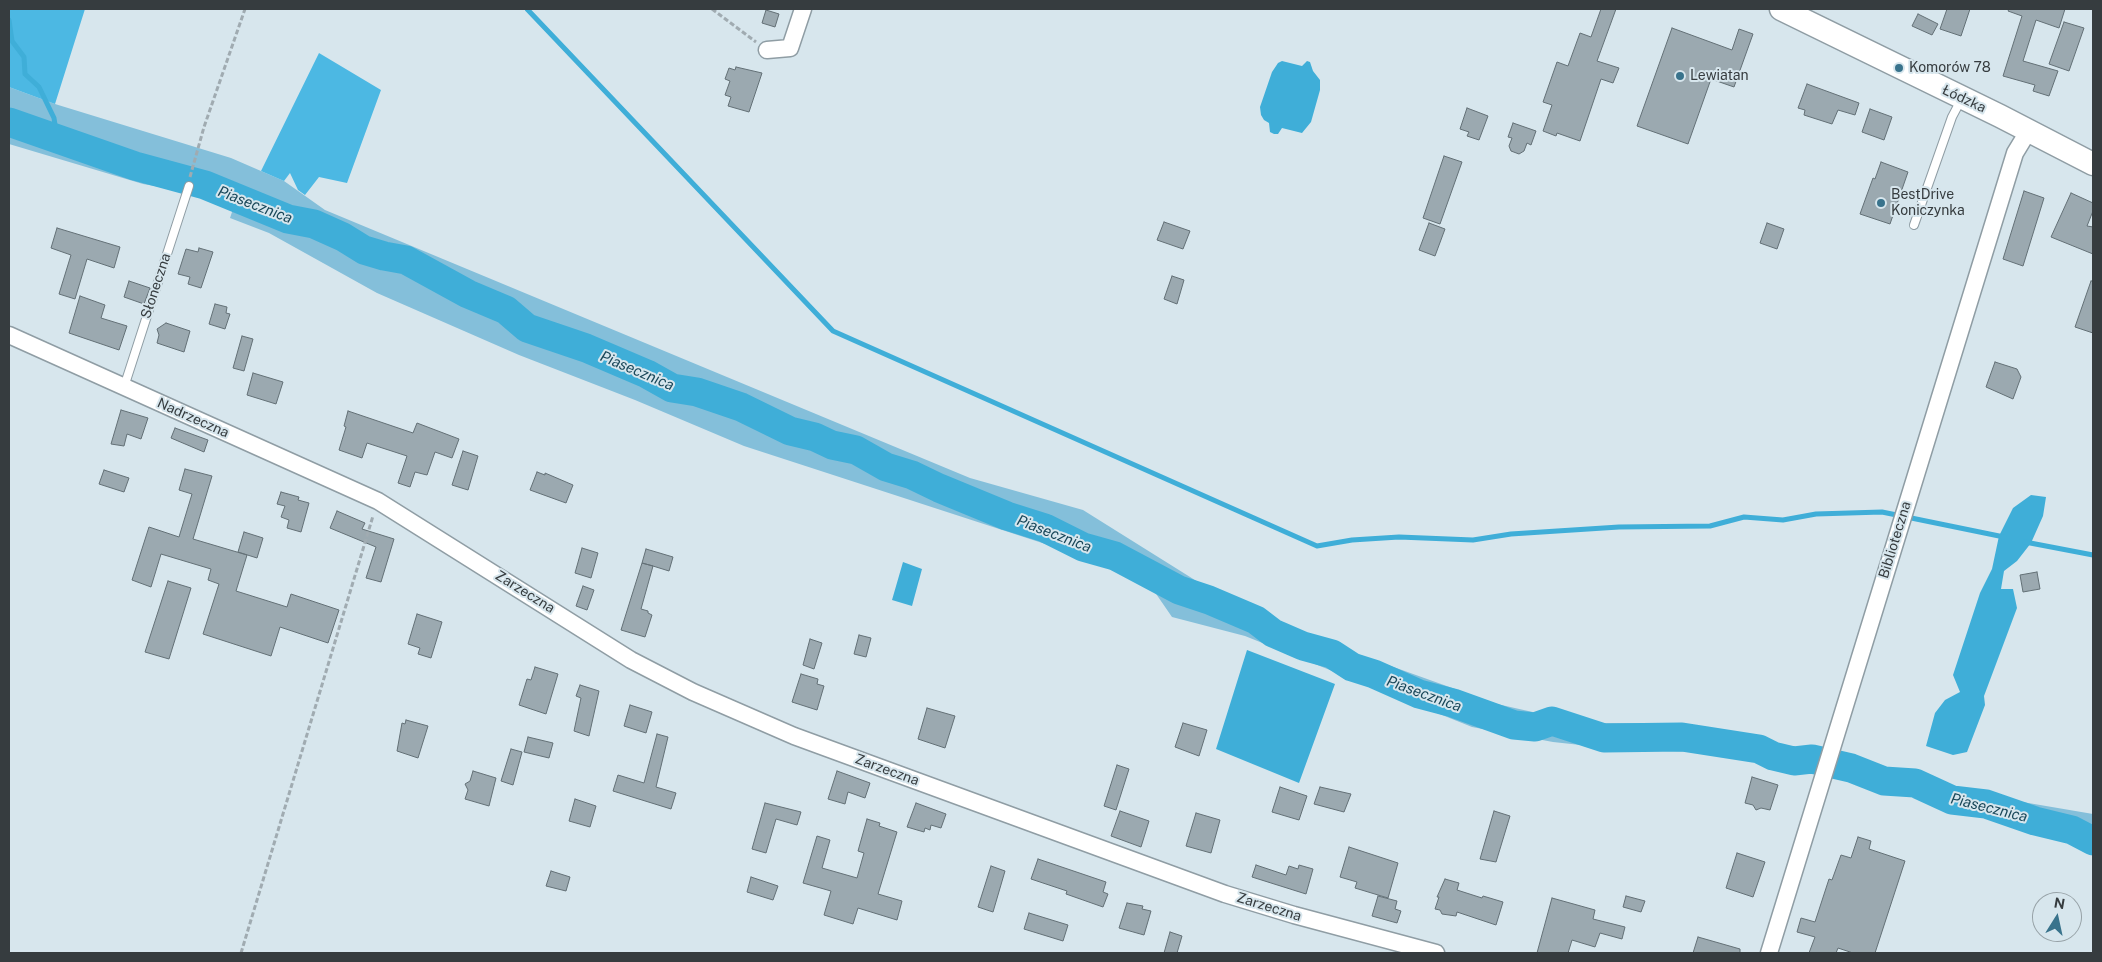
<!DOCTYPE html>
<html>
<head>
<meta charset="utf-8">
<style>
	body { margin:0 }
	#map { position:relative; width:2102px; height:962px; overflow:hidden; background:#d7e6ed; font-family:"Public Sans",sans-serif }
	canvas { display:block }
	.frame { position:absolute; inset:0; border:10px solid #363c3f; pointer-events:none }
	.north { position:absolute; left:2032px; top:892px; width:50px; height:50px; box-sizing:border-box; background:#d7e6ed; border:1px solid #97a2a7; border-radius:50%; rotate:10deg; font-size:14px; font-weight:700; line-height:20px; text-align:center; color:#363c3f }
	.north::after { content:''; display:block; margin:auto; width:18px; height:22px; background:#39738c; clip-path:polygon(50% 0,100% 100%,50% 72%,0 100%) }
</style>
</head>
<body>
<div id="map">
<canvas width="2102" height="962"></canvas>
<div class="frame"></div>
<div class="north">N</div>
</div>
<script>
const g = document.querySelector('canvas').getContext('2d');
g.lineJoin = 'round';
function fill(path, color) { g.fillStyle = color; g.fill(path, 'evenodd'); }
const shape = rows => new Path2D(rows.map(r => 'M' + r).join(''));
function stroke(path, color, width, dash) { g.strokeStyle = color; g.lineWidth = width; g.lineCap = dash ? 'butt' : 'round'; g.setLineDash(dash || []); g.stroke(path); }
function drawText(font, color, halo, rows, align = 'center') {
  g.font = font + ' "Public Sans",sans-serif'; g.lineWidth = 4; g.setLineDash([]); g.textBaseline = 'middle'; g.strokeStyle = halo; g.fillStyle = color; for (const [text, x, y, turn = 0] of rows) {
    g.save(); g.translate(x, y); g.rotate((+turn || 0) * Math.PI / 180); g.textAlign = isNaN(turn) ? turn : align; if (halo) g.strokeText(text, 0, 0); g.fillText(text, 0, 0); g.restore();
  }
}
fill(shape([
	[9,87,55,104,231,158,284,181,325,210,970,478,1083,510,1230,602,1360,655,1497,704,1537,713,1555,710,1596,723,1657,723,1819,753,1999,798,2093,814,2093,848,1984,814,1838,778,1717,753,1608,748,1553,742,1472,727,1245,636,1172,617,1152,588,1073,553,744,446,635,400,519,355,377,293,269,233,230,218,234,206,195,193,143,184,9,144]
]), '#84bfda');
fill(shape([
	[9,9,85,9,55,104,9,87],
	[319,53,381,90,347,183,319,177,305,195,298,190,290,173,284,181,261,171]
]), '#4cb8e3');
fill(shape([
	[1282,61,1302,66,1307,61,1310,62,1313,71,1320,80,1320,90,1311,122,1302,133,1282,128,1278,134,1274,134,1270,132,1269,123,1264,120,1261,115,1260,107,1272,72,1278,63],
	[2031,495,2046,497,2043,516,2031,543,2017,561,2004,571,2001,589,2013,589,2017,608,1984,696,1985,705,1967,752,1953,755,1926,746,1935,713,1945,700,1960,692,1953,675,1980,593,1992,569,1999,536,2013,508],
	[903,562,922,569,912,606,892,600],
	[1247,650,1335,684,1299,783,1216,749]
]), '#3faed8');
stroke(shape([
	[527,9,833,331,1317,546,1352,540,1399,537,1473,540,1511,534,1619,527,1710,526,1744,517,1783,520,1816,514,1882,512,2004,537],
	[9,20,12,41,24,57,25,74,39,87,54,118,57,138],
	[2025,542,2093,555]
]), '#3faed8', 5);
stroke(shape([
	[9,122,135,166,205,185,288,219,314,224,343,237,364,250,384,256,406,260,468,294,506,310,527,328,586,348,647,374,672,388,697,392,741,407,790,431,815,437,832,445,856,450,886,467,912,475,939,488,1007,516,1045,528,1083,547,1115,556,1179,590,1209,600,1256,620,1273,633,1303,646,1332,654,1352,667,1374,674,1419,694,1453,703,1514,725,1535,727,1552,721,1604,738,1682,737,1759,749,1773,756,1794,761,1812,759,1851,768,1884,781,1915,783,1952,800,1986,804,2035,821,2072,830,2093,841]
]), '#3faed8', 29);
const building = shape([
	[1601,9,1616,9,1597,61,1619,68,1613,83,1601,79,1580,141,1557,133,1556,136,1543,131,1552,105,1543,102,1557,62,1568,66,1580,33,1591,37,1601,9],
	[1947,9,1970,9,1961,36,1940,29,1947,9],
	[2009,9,2065,9,2059,28,2036,20,2023,61,2058,71,2049,96,2033,91,2035,85,2003,76,2022,16,2008,11,2009,9],
	[766,10,779,14,775,27,762,23,766,10],
	[1918,14,1938,24,1932,35,1912,26,1918,14],
	[2064,22,2084,28,2069,71,2049,64,2064,22],
	[1672,28,1732,50,1739,29,1753,34,1734,87,1711,79,1688,144,1637,126,1672,28],
	[736,67,762,73,749,112,728,106,731,97,725,95,730,81,725,79,729,68,735,70,736,67],
	[1807,84,1859,103,1855,115,1838,110,1832,124,1804,115,1805,110,1798,108,1807,84],
	[1467,108,1488,116,1479,140,1467,136,1469,132,1460,129,1467,108],
	[1870,109,1892,117,1884,140,1862,132,1870,109],
	[1513,123,1536,131,1531,145,1527,143,1524,151,1519,154,1511,151,1509,146,1512,138,1508,137,1513,123],
	[1444,156,1462,162,1440,224,1423,218,1444,156],
	[1881,162,1908,172,1890,224,1860,214,1873,178,1875,179,1881,162],
	[2024,191,2044,198,2023,266,2003,259,2024,191],
	[2071,193,2093,203,2093,211,2087,226,2093,227,2093,254,2051,237,2071,193],
	[1164,222,1190,231,1183,249,1157,240,1164,222],
	[1429,223,1445,229,1435,256,1419,250,1429,223],
	[1767,223,1784,229,1777,249,1760,243,1767,223],
	[57,228,120,247,114,268,87,259,75,299,59,294,71,255,51,248,57,228],
	[199,248,213,252,201,288,188,284,190,277,178,274,186,249,198,252,199,248],
	[1172,276,1184,280,1177,304,1164,299,1172,276],
	[129,281,150,288,144,304,124,297,129,281],
	[2091,281,2093,281,2093,333,2075,327,2091,281],
	[80,296,105,305,101,318,127,326,119,350,69,333,80,296],
	[215,304,227,307,226,313,230,314,225,329,209,324,215,304],
	[166,323,190,331,184,352,157,343,159,335,157,329,166,323],
	[242,336,253,339,244,371,233,368,242,336],
	[1995,362,2017,369,2021,377,2013,399,1986,387,1995,362],
	[253,373,283,382,276,404,247,395,253,373],
	[121,410,148,418,141,439,127,434,124,446,111,444,121,410],
	[348,411,413,433,417,423,459,439,452,458,435,452,427,475,415,472,410,487,398,483,407,456,367,443,362,458,339,450,346,427,344,426,348,411],
	[175,428,208,440,204,452,171,438,175,428],
	[463,451,478,456,468,490,452,485,463,451],
	[185,469,212,476,193,539,247,555,236,591,287,607,291,594,339,610,328,643,280,627,271,656,203,634,219,584,208,580,211,569,161,554,151,587,132,580,149,527,179,537,192,494,179,490,185,469],
	[104,470,129,478,124,492,99,484,104,470],
	[537,472,545,475,545,473,573,485,566,503,530,490,537,472],
	[281,492,299,497,298,500,309,503,301,532,287,528,289,520,281,517,285,506,277,504,281,492],
	[337,511,365,523,362,529,394,539,381,582,366,578,376,547,330,528,337,511],
	[244,532,263,538,257,558,238,552,244,532],
	[582,548,598,553,591,578,575,573,582,548],
	[646,549,673,557,669,571,653,566,641,609,648,611,648,613,652,615,645,637,621,630,642,563,653,566,642,563,646,549],
	[2037,572,2040,589,2023,592,2020,575,2037,572],
	[168,581,191,588,169,659,145,652,168,581],
	[583,586,594,590,587,610,576,606,583,586],
	[417,614,442,622,431,658,418,654,420,648,408,644,417,614],
	[859,635,871,638,866,657,854,654,859,635],
	[810,639,822,643,814,669,803,665,810,639],
	[535,667,558,674,546,714,519,705,527,679,531,680,535,667],
	[801,674,818,679,817,684,824,686,817,710,792,702,801,674],
	[580,685,599,691,589,736,574,731,581,698,576,696,580,685],
	[630,705,652,712,646,733,624,726,630,705],
	[927,708,955,716,945,748,918,739,927,708],
	[406,720,428,726,418,758,397,751,402,723,405,724,406,720],
	[1183,723,1207,730,1199,756,1175,747,1183,723],
	[657,734,668,737,656,787,676,793,671,809,613,791,618,775,644,783,657,734],
	[528,737,553,743,549,758,524,752,528,737],
	[511,749,522,752,513,785,501,781,511,749],
	[1117,765,1129,769,1116,810,1104,806,1117,765],
	[473,771,496,778,489,806,465,799,468,790,465,784,470,781,473,771],
	[837,771,870,783,865,798,848,792,845,804,828,799,837,771],
	[1752,777,1778,785,1770,810,1761,808,1756,810,1753,805,1745,803,1752,777],
	[1280,787,1307,796,1299,820,1272,812,1280,787],
	[1320,787,1351,794,1344,812,1314,804,1320,787],
	[575,799,596,806,590,827,569,821,575,799],
	[765,803,801,812,797,825,776,819,766,853,752,849,765,803],
	[916,803,946,814,941,828,931,825,930,830,925,828,924,832,907,827,916,803],
	[1120,811,1149,821,1141,847,1111,836,1120,811],
	[1494,811,1510,816,1496,862,1480,859,1494,811],
	[1196,813,1220,820,1211,853,1186,846,1196,813],
	[867,819,880,823,879,826,897,832,878,894,902,901,897,920,858,908,853,924,824,915,831,891,803,883,817,836,830,840,822,868,857,878,864,853,858,851,867,819],
	[1858,837,1871,841,1869,849,1905,861,1875,953,1853,953,1838,948,1836,953,1809,953,1815,937,1797,932,1801,918,1815,922,1829,879,1832,880,1841,855,1851,858,1858,837],
	[1349,847,1398,863,1388,898,1355,888,1357,882,1340,877,1349,847],
	[1737,853,1765,862,1753,897,1726,888,1737,853],
	[1038,859,1106,882,1103,892,1108,894,1103,907,1066,894,1067,891,1031,879,1038,859],
	[1256,865,1286,875,1289,866,1298,869,1299,865,1313,869,1306,894,1252,877,1256,865],
	[991,866,1005,871,993,912,978,907,991,866],
	[551,871,570,877,566,891,546,886,551,871],
	[751,877,778,886,773,900,747,892,751,877],
	[1445,879,1459,883,1457,890,1482,898,1483,896,1503,902,1496,925,1457,912,1456,916,1442,914,1440,910,1435,909,1439,897,1437,897,1445,879],
	[1378,896,1397,901,1395,909,1401,911,1397,923,1372,916,1378,896],
	[1626,896,1645,901,1641,912,1623,907,1626,896],
	[1552,898,1595,910,1593,919,1625,927,1622,939,1600,933,1595,947,1572,940,1568,953,1537,953,1552,898],
	[1127,903,1143,906,1142,909,1151,911,1144,935,1119,928,1127,903],
	[1029,913,1068,925,1063,941,1024,929,1029,913],
	[1170,932,1182,936,1177,953,1164,953,1170,932],
	[1698,937,1740,949,1740,953,1693,953,1698,937]
]);
fill(building, '#9ba9b0');
stroke(building, '#637076', 1);
const lane = shape([
	[1914,225,1952,117,1961,100],
	[124,387,189,186]
]);
const street = shape([
	[767,50,790,48,803,9],
	[9,335,378,501,631,660,693,692,794,736,1225,894,1294,915,1436,953],
	[1769,953,2015,153,2029,130]
]);
const secondary = shape([
	[1781,9,2000,116,2093,164]
]);
stroke(lane, '#8f9da4', 10);
stroke(street, '#8f9da4', 19);
stroke(secondary, '#8f9da4', 25);
stroke(shape([
	[712,9,756,42],
	[190,177,204,127,245,9],
	[241,953,373,516]
]), '#a0abb1', 3, [5, 2.5]);
stroke(lane, '#fff', 8);
stroke(street, '#fff', 16);
stroke(secondary, '#fff', 22);
for (const [x, y, r, color] of [
	[1899,68,5,"#39738c"],
	[1680,76,5,"#39738c"],
	[1881,203,5,"#39738c"]
]) { const dot = new Path2D(); dot.arc(x, y, r, 0, 2 * Math.PI); g.fillStyle = color; g.fill(dot); stroke(dot, '#d7e6ed', 2); }
drawText('14px', '#363c3f', '#d7e6ed', [
	["Komorów 78",1909,68],
	["Lewiatan",1690,76],
	["BestDrive",1891,195],
	["Koniczynka",1891,211]
], 'left');
drawText('14px', '#363c3f', '#d7e6ed', [
	["Łódzka",1964,99,25],
	["Słoneczna",156,286,-72],
	["Nadrzeczna",193,418,24],
	["Biblioteczna",1895,540,-73],
	["Zarzeczna",525,592,32],
	["Zarzeczna",887,770,20],
	["Zarzeczna",1269,907,17]
]);
drawText('italic 15px', '#194759', '#d7e6ed', [
	["Piasecznica",255,205,21],
	["Piasecznica",637,371,23],
	["Piasecznica",1054,534,21],
	["Piasecznica",1424,694,20],
	["Piasecznica",1989,808,14]
]);
</script>
</body>
</html>
